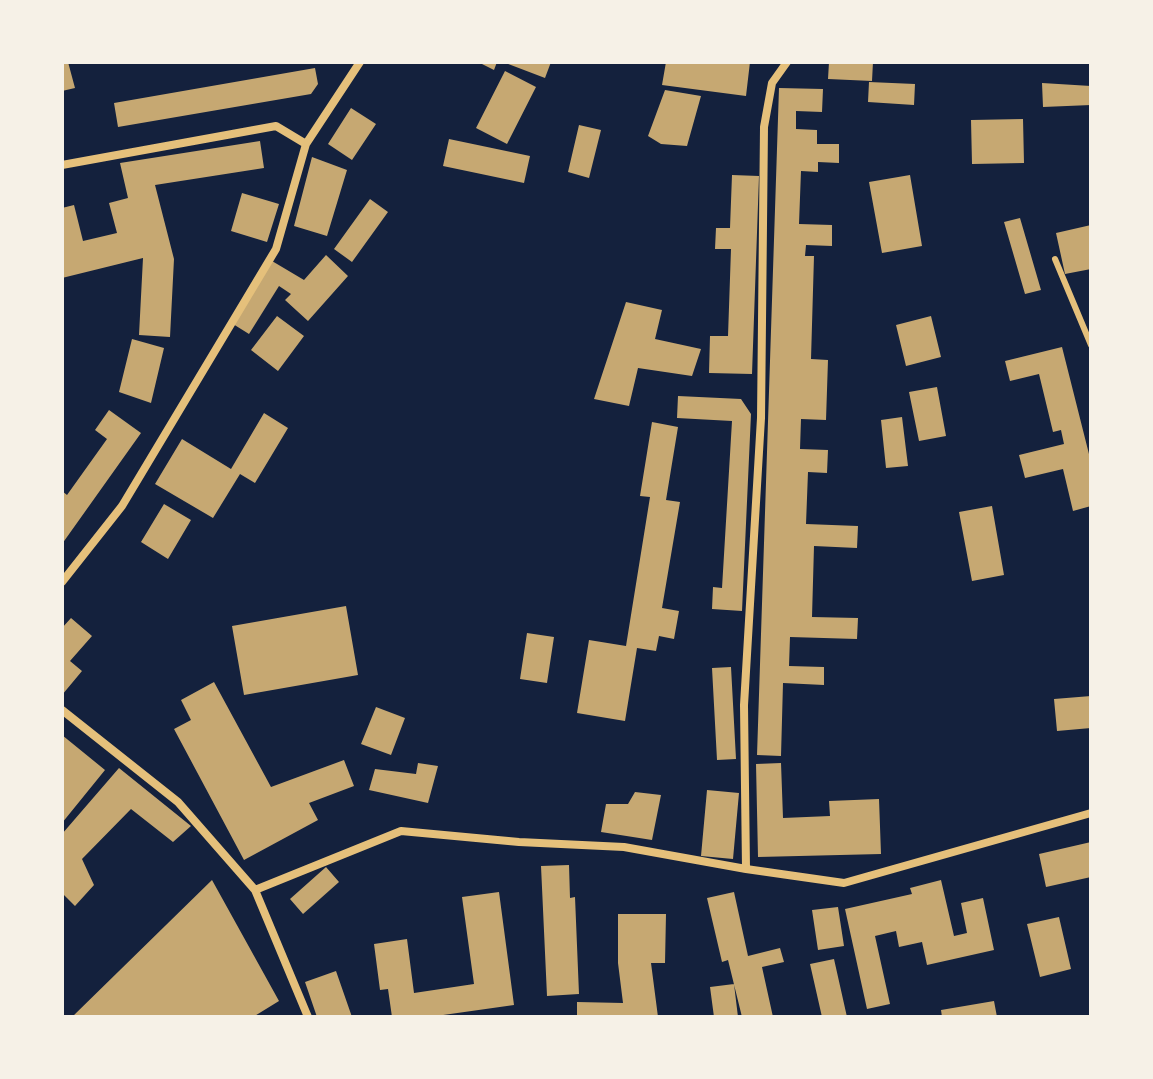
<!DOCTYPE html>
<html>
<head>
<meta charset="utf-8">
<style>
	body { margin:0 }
	#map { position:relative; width:1153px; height:1079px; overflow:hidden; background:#14213d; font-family:"Alegreya Sans",sans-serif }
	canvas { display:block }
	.frame { position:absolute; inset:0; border:64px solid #f6f1e7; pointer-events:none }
</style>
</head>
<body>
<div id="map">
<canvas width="1153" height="1079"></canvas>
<div class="frame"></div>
</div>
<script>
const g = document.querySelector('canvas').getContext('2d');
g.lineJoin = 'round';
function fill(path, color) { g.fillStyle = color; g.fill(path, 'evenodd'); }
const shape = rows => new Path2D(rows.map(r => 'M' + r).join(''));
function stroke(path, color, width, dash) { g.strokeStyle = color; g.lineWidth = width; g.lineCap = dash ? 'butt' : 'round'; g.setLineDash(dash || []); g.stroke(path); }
fill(shape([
	[62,62,68,62,75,88,62,91],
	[478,62,497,62,494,70],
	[503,62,551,62,545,78],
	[666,62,750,62,746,96,662,85],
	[829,62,873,62,872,81,828,79],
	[315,68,318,84,311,94,118,127,114,103],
	[505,71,536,87,507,144,476,128],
	[869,82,915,84,914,105,868,102],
	[1042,83,1091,86,1091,105,1043,107],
	[779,88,823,89,822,112,796,111,796,129,817,130,817,144,839,144,839,163,818,162,818,172,801,171,799,224,832,225,832,246,806,245,805,256,814,256,811,359,828,360,826,420,801,419,800,449,828,450,827,473,808,472,806,524,858,526,857,548,814,546,812,617,858,618,857,639,790,637,789,666,824,667,824,685,783,683,781,756,757,755],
	[665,90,701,96,687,146,661,144,648,136],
	[351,108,376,124,352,160,328,144],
	[1023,119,1024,163,972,164,971,120],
	[579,125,601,130,589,178,568,172],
	[449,139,530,156,524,183,443,166],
	[260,141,264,168,155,185,174,259,170,337,139,335,143,258,62,278,62,208,74,205,83,241,117,233,109,203,128,198,120,163],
	[312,157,347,170,327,236,294,226],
	[732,175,759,176,752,374,709,373,710,336,728,336,731,249,715,249,716,228,730,228],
	[910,175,922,246,882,253,869,182],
	[242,193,279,204,267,242,231,231],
	[370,199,388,212,352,262,334,249],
	[1020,218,1041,290,1025,294,1004,222],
	[1091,225,1091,269,1065,274,1056,233],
	[326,255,348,276,308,321,285,300,291,294,279,286,249,334,233,324,272,261,304,280],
	[626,302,662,310,655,339,701,349,692,376,638,368,629,406,594,399],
	[277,316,304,336,278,371,251,350],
	[931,316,941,357,906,366,896,325],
	[132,339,164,348,151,403,119,392],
	[1062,347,1091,462,1091,506,1073,511,1063,469,1025,478,1019,455,1064,444,1061,430,1053,432,1039,374,1010,381,1005,361],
	[937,387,946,436,919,441,909,392],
	[678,396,741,399,751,414,742,611,712,609,713,587,722,588,732,421,677,418],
	[109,410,141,433,62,544,62,491,67,495,107,439,95,430],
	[264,413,288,428,255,483,240,474,213,518,155,484,182,439,231,469],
	[902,417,908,466,886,468,881,420],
	[652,422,678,427,666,500,680,502,662,608,679,611,674,639,659,636,656,651,637,648,625,721,577,713,589,640,626,646,650,497,640,496],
	[164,504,191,520,168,559,141,542],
	[992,506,1004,575,972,581,959,512],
	[346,606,358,675,244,695,232,626],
	[71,618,92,636,70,661,82,671,62,695,62,628],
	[527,633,554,637,547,683,520,679],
	[731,667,736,759,717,760,712,668],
	[214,682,271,787,344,760,354,786,309,803,318,820,244,860,174,729,191,720,181,700],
	[1091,696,1091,728,1057,731,1054,699],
	[376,707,405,718,391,755,361,744],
	[62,735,105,770,62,823],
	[418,763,438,766,428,803,369,790,375,769,416,774],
	[781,763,783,818,830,816,829,801,879,799,881,854,758,857,756,764],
	[119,768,191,826,173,842,131,809,82,859,94,885,75,906,62,893,62,834],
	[707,790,739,793,733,859,701,856],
	[635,792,661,795,652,840,601,832,606,804,628,804],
	[1091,842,1091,877,1046,887,1039,854],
	[569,865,570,898,575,897,579,994,547,996,541,866],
	[326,867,339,882,303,914,290,899],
	[212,880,279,1001,253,1017,72,1017],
	[941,880,954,936,967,933,961,903,983,898,994,950,927,965,922,942,899,947,896,931,875,936,890,1004,867,1009,845,909,912,894,910,888],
	[499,892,514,1005,429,1017,392,1017,388,989,380,990,374,944,407,939,414,993,474,984,462,897],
	[734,892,748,956,780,948,784,962,762,967,773,1017,742,1017,728,960,722,962,707,898],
	[838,907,844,946,818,950,812,910],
	[618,914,666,914,665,963,651,963,658,1017,577,1017,577,1002,623,1003,618,963],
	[1059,917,1071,969,1040,977,1027,924],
	[834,959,847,1017,822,1017,810,964],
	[336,971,352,1017,317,1017,305,982],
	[734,984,738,1017,714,1017,710,987],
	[994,1001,997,1017,942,1017,941,1010]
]), '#c6a872');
stroke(shape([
	[1055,259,1091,345]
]), '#e5c07b', 6);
stroke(shape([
	[62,165,276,126,306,144],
	[62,582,122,506,276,249,306,144,360,62],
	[62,710,178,802,255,890,308,1017],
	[746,869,744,705,761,418,764,127,772,83,787,62],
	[255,890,401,831,519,842,624,847,746,869,844,883,1091,813]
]), '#e5c07b', 8);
</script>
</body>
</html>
